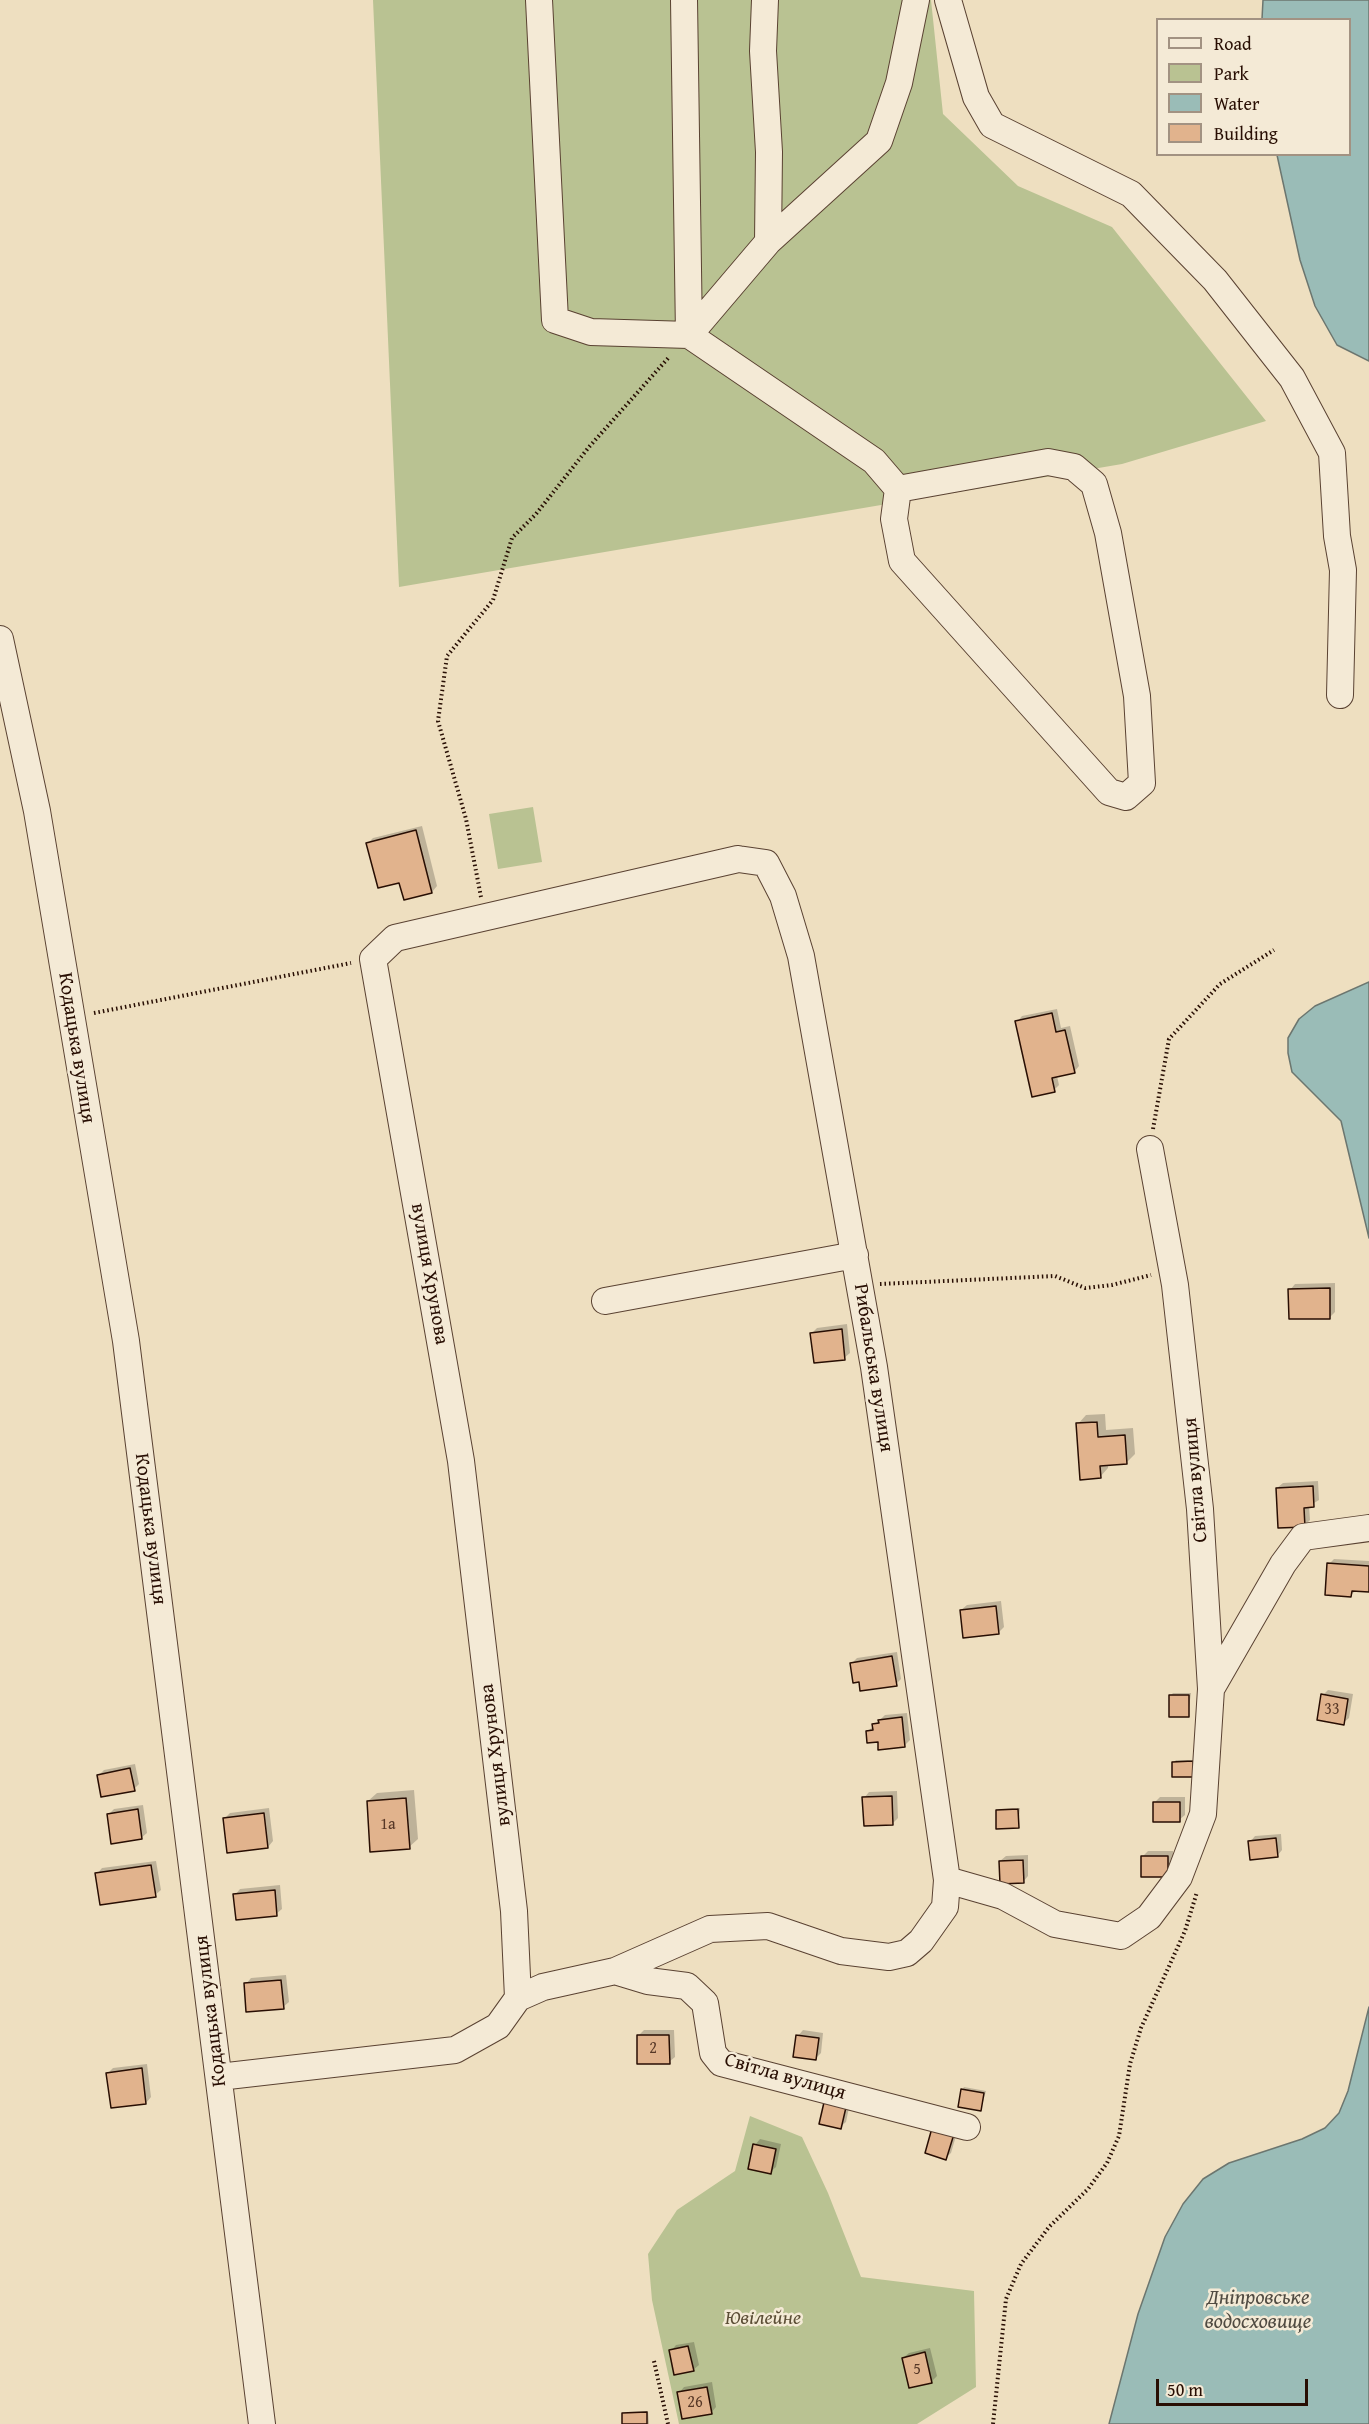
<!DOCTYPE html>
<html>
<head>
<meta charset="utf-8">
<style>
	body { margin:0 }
	#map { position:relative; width:1369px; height:2424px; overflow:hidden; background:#eedfc0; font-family:"Gentium Book Plus",serif }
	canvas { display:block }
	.legend { position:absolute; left:1156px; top:18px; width:195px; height:138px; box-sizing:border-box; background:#f4ead6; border:2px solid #a29282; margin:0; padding:8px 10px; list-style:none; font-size:18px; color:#280e03 }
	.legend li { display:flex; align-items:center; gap:12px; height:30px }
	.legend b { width:30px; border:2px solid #a29282 }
	.scale { position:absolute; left:1156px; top:2379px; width:152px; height:27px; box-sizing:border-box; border:3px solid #280e03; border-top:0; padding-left:8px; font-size:18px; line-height:21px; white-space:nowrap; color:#280e03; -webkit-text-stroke:4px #f4ead6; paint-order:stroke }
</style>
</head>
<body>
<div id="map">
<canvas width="1369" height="2424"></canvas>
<ul class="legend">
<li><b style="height:8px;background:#f4ead6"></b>Road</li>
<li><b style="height:16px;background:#b9c292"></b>Park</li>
<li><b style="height:16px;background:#9abcb7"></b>Water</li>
<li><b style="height:16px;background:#e1b38d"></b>Building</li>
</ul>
<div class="scale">50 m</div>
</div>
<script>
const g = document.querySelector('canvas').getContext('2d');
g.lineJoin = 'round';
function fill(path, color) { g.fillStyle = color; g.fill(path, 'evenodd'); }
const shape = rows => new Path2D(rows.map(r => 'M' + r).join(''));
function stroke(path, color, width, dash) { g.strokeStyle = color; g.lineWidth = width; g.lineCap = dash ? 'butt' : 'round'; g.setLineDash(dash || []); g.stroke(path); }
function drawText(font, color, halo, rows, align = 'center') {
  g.font = font + ' "Gentium Book Plus",serif'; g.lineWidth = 5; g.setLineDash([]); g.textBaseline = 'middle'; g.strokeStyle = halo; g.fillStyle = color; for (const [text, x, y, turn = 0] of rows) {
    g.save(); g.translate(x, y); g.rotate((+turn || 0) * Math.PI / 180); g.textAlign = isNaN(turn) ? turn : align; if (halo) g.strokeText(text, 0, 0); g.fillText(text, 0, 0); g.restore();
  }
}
fill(shape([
	[373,0,931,0,943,114,1018,186,1112,227,1266,421,1122,464,399,587],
	[533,807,542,862,498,869,489,814],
	[750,2116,802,2137,828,2193,861,2277,974,2291,976,2387,917,2424,679,2424,652,2300,648,2254,677,2210,735,2171]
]), '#b9c292');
const water = shape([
	[1263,0,1369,0,1369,361,1337,345,1315,306,1300,260,1277,155,1350,154,1350,20,1262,19,1263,0],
	[1369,982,1369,1238,1341,1121,1292,1072,1288,1053,1288,1038,1299,1019,1315,1006,1369,982],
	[1369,2007,1369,2424,1109,2424,1138,2314,1165,2237,1183,2204,1203,2179,1229,2163,1302,2139,1325,2128,1339,2113,1348,2091,1369,2007]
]);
fill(water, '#9abcb7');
stroke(water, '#6c766f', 1.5);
fill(shape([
	[422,826,437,886,432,892,405,899,400,881,368,843,373,838],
	[1057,1009,1061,1028,1070,1026,1079,1066,1074,1072,1057,1076,1059,1085,1054,1090,1017,1022,1022,1016],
	[1335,1283,1335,1312,1330,1317,1290,1290,1295,1284],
	[847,1324,850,1353,844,1358,812,1333,817,1328],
	[1105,1414,1106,1430,1133,1428,1135,1454,1126,1463,1108,1464,1108,1468,1100,1477,1078,1424,1086,1415],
	[1318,1481,1319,1500,1309,1506,1310,1520,1305,1525,1277,1488,1283,1483],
	[1334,1559,1369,1561,1369,1590,1356,1590,1351,1595,1329,1564],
	[1001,1601,1004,1627,999,1632,961,1610,967,1605],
	[897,1652,901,1679,896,1684,860,1681,852,1663,857,1658],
	[1328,1690,1353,1694,1349,1718,1343,1723,1323,1695],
	[1173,1693,1191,1693,1188,1715,1170,1696],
	[907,1713,910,1740,905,1745,879,1740,867,1732,885,1715],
	[1176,1760,1195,1760,1193,1775,1173,1763],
	[135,1764,139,1784,134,1789,99,1775,104,1770],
	[414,1790,418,1839,409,1847,368,1801,377,1793],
	[897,1791,898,1818,893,1823,864,1798,869,1792],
	[1160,1797,1185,1797,1185,1815,1179,1820,1154,1803],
	[143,1805,147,1833,141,1838,109,1814,114,1809],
	[269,1808,273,1841,268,1847,225,1818,230,1813],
	[1020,1808,1018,1827,997,1811,999,1809],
	[1281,1834,1282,1850,1277,1856,1250,1842,1255,1836],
	[1148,1851,1173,1851,1173,1870,1167,1875,1143,1856],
	[1028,1855,1028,1876,1023,1882,1000,1861,1006,1856],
	[156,1861,161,1890,155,1895,97,1874,102,1868],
	[280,1885,282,1909,276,1914,235,1895,240,1889],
	[286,1975,289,2002,283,2007,246,1984,251,1978],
	[644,2030,674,2030,675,2057,669,2062,638,2036],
	[803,2030,823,2033,821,2053,815,2059,798,2036],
	[147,2064,151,2097,146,2103,107,2074,113,2068],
	[964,2087,986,2091,981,2109,962,2090],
	[851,2098,846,2122,840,2127,821,2123],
	[958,2129,951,2153,945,2158,926,2152],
	[760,2139,781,2144,776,2167,770,2172,755,2145],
	[694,2342,699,2365,693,2370,671,2351,676,2345],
	[930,2348,937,2376,932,2381,910,2386,903,2358,909,2353],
	[712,2382,716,2407,711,2413,679,2393,684,2387],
	[648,2411,649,2424,624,2424,626,2412]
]), '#0003');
const building = shape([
	[416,830,432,893,404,900,399,883,378,888,366,843,416,830],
	[1052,1013,1056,1032,1065,1030,1075,1073,1052,1078,1055,1092,1032,1097,1015,1021,1052,1013],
	[1330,1288,1330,1319,1289,1319,1288,1289,1330,1288],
	[842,1329,845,1360,814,1363,810,1333,842,1329],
	[1097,1422,1098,1437,1125,1435,1127,1464,1100,1466,1101,1478,1080,1480,1076,1423,1097,1422],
	[1313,1486,1314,1507,1304,1508,1305,1527,1278,1528,1276,1488,1313,1486],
	[1327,1563,1369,1566,1369,1592,1352,1591,1351,1597,1325,1595,1327,1563],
	[996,1606,999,1634,963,1638,960,1610,996,1606],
	[892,1656,897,1686,860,1691,859,1682,853,1683,850,1663,892,1656],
	[1321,1694,1348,1699,1344,1725,1317,1720,1321,1694],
	[1169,1695,1189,1695,1189,1717,1169,1717,1169,1695],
	[902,1717,905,1747,878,1750,878,1742,867,1743,866,1731,873,1730,872,1724,879,1723,878,1720,902,1717],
	[1193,1761,1194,1777,1172,1777,1172,1762,1193,1761],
	[130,1768,135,1791,101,1797,97,1775,130,1768],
	[892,1796,893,1825,864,1826,862,1797,892,1796],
	[406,1798,410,1849,370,1852,367,1801,406,1798],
	[1153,1802,1180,1802,1180,1822,1153,1822,1153,1802],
	[138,1809,142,1839,111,1844,107,1814,138,1809],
	[1018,1809,1019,1828,996,1829,996,1810,1018,1809],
	[264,1813,268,1848,227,1853,223,1818,264,1813],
	[1276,1838,1278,1857,1250,1860,1248,1841,1276,1838],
	[1141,1856,1168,1856,1168,1877,1141,1877,1141,1856],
	[1023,1860,1024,1883,1000,1884,999,1861,1023,1860],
	[151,1865,156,1897,100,1905,95,1873,151,1865],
	[275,1890,277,1916,236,1920,233,1894,275,1890],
	[281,1980,284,2009,246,2012,244,1983,281,1980],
	[637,2035,669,2035,670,2064,637,2064,637,2035],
	[796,2035,819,2038,816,2060,793,2057,796,2035],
	[142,2068,146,2104,111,2108,106,2073,142,2068],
	[961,2089,984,2093,981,2111,958,2107,961,2089],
	[825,2098,847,2103,841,2129,819,2124,825,2098],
	[932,2128,954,2134,946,2160,925,2153,932,2128],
	[753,2144,776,2149,771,2174,748,2169,753,2144],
	[688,2346,694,2371,674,2375,669,2350,688,2346],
	[925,2352,932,2383,909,2388,902,2358,925,2352],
	[707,2387,712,2414,682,2419,677,2392,707,2387],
	[647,2412,647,2424,622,2424,622,2413,647,2412]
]);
fill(building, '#e1b38d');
stroke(building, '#280e03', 1.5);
const minor = shape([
	[539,0,555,320,591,332,689,335,874,461,898,489,894,519,902,561,1109,792,1126,797,1142,783,1137,696,1108,533,1094,484,1074,467,1048,462,898,489],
	[684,0,689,335],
	[765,0,763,51,769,152,768,242],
	[948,0,976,97,992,125,1131,194,1215,280,1292,378,1332,453,1337,536,1343,570,1340,695],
	[689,335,768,242,879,141,899,83,916,0],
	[0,639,37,811,126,1341,262,2424],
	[738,859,766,863,783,896,801,956,874,1367,947,1880,945,1907,921,1941,907,1953,889,1957,841,1951,768,1926,710,1929,615,1971,543,1987,518,1998,514,1911,461,1461,373,959,395,938,738,859],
	[605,1301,855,1255],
	[1211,1689,1283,1564,1303,1537,1369,1528],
	[947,1880,1003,1896,1055,1924,1121,1936,1149,1917,1179,1877,1203,1814,1211,1689,1200,1509,1175,1285,1150,1149],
	[615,1971,648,1981,687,1986,705,2003,713,2053,721,2063,967,2127],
	[219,2077,455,2050,498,2026,518,1998]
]);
stroke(minor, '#5a4232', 28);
stroke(shape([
	[481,897,466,819,438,721,447,656,493,600,512,538,536,514,589,447,670,356],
	[94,1013,351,963],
	[1153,1129,1169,1039,1220,984,1274,950],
	[880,1284,1055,1276,1085,1288,1112,1285,1151,1275],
	[654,2361,668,2424],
	[993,2424,1006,2299,1021,2264,1049,2227,1088,2189,1107,2163,1119,2136,1130,2064,1141,2028,1185,1931,1197,1892]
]), '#280e03', 4, [1.5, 3]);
stroke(minor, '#f4ead6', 26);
drawText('16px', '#563726', null, [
	["33",1332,1710],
	["1а",388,1825],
	["2",653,2049],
	["5",917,2370],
	["26",695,2403]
]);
drawText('20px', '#280e03', '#f4ead6', [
	["Кодацька вулиця",76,1048,81],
	["вулиця Хрунова",429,1274,80],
	["Рибальська вулиця",873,1368,81],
	["Світла вулиця",1196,1480,-95],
	["Кодацька вулиця",150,1529,83],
	["вулиця Хрунова",496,1755,-97],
	["Кодацька вулиця",211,2011,-97],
	["Світла вулиця",785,2077,16]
]);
drawText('italic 20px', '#5b4d35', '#f4ead6', [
	["Ювілейне",763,2319]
]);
drawText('italic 21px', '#504b42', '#f4ead6', [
	["Дніпровське",1258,2299],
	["водосховище",1258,2323]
]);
</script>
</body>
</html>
